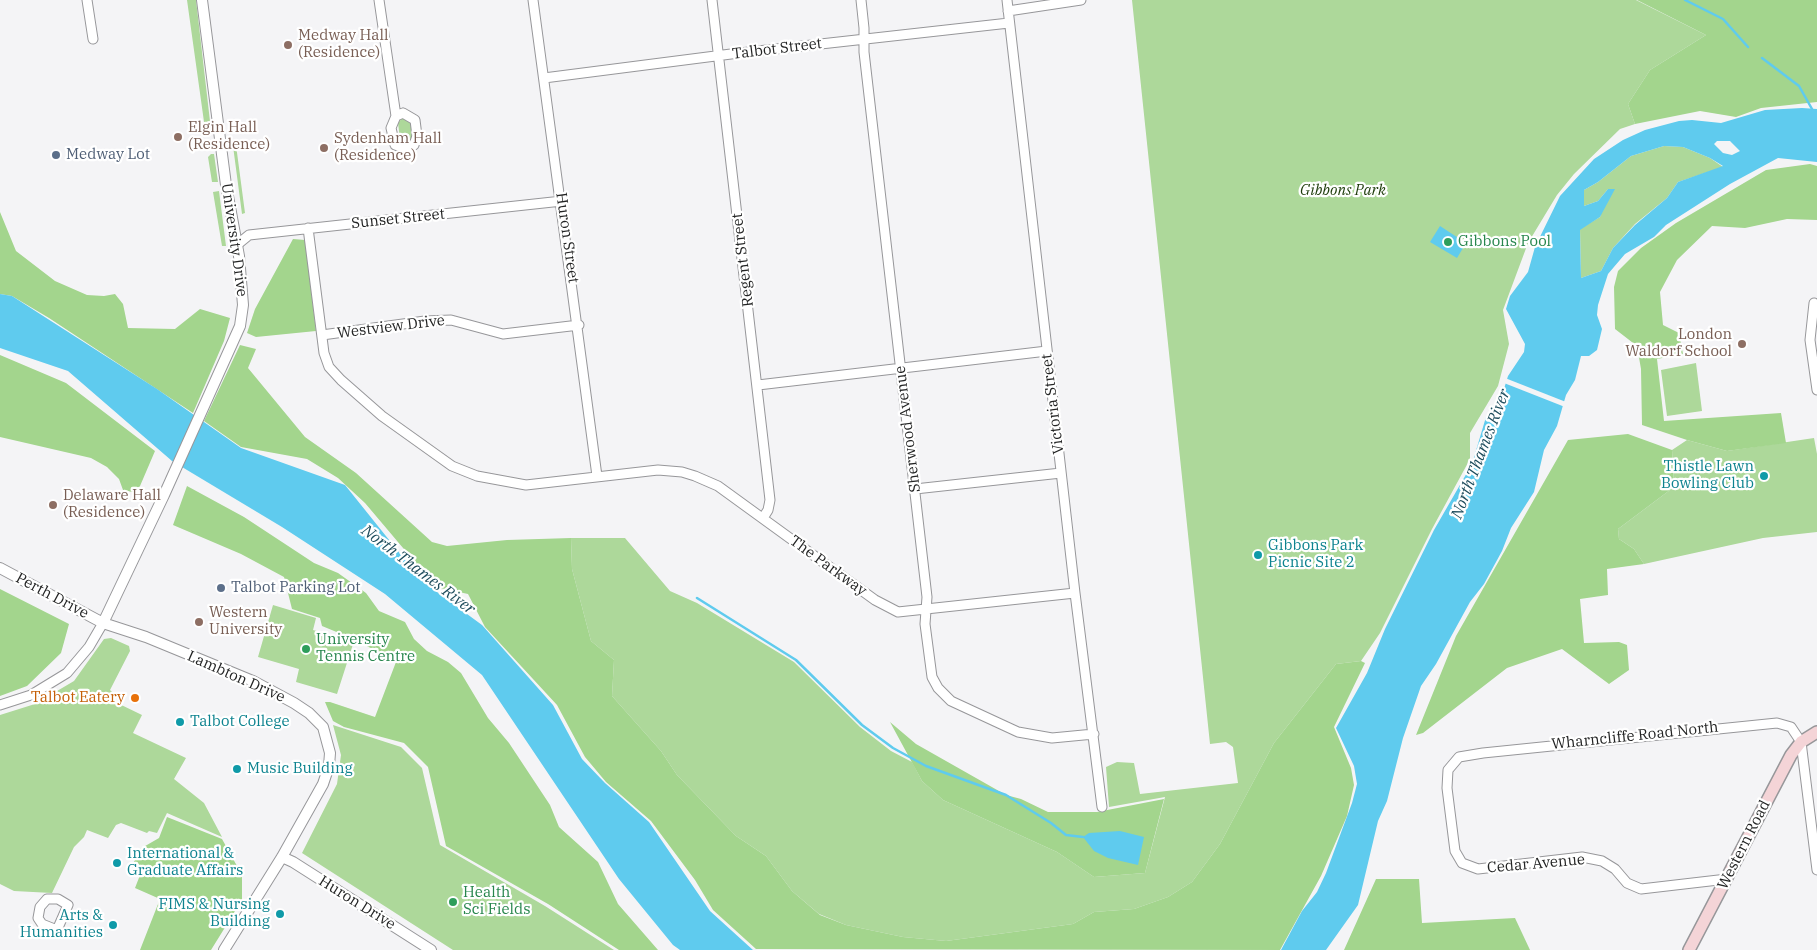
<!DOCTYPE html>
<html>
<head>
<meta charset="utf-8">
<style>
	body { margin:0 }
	canvas { display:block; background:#f4f4f6 }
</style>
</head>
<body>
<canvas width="1817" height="950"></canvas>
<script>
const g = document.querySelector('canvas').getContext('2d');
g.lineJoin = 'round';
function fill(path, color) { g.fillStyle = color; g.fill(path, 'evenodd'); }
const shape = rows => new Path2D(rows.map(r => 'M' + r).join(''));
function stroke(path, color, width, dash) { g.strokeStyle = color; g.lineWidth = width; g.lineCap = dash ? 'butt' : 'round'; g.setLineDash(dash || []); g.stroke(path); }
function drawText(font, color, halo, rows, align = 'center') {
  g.font = font + ' "IBM Plex Serif",serif'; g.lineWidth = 4.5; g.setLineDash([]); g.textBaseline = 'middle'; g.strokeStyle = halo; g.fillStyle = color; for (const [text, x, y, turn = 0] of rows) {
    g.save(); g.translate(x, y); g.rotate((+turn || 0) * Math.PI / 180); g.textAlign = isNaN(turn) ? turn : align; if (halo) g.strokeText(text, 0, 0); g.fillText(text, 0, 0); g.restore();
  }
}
fill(shape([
	[187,0,196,0,211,130,205,129],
	[1132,0,1636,0,1706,35,1650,70,1628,104,1635,124,1620,129,1574,174,1557,195,1528,243,1503,310,1509,344,1498,386,1470,433,1470,459,1432,529,1380,633,1361,661,1336,664,1274,743,1220,844,1192,882,1168,897,1134,909,1094,912,1073,924,946,941,903,937,846,925,819,914,792,891,766,856,736,836,677,775,661,751,612,696,614,660,591,641,572,569,571,538,625,538,670,591,697,603,794,662,860,727,891,751,912,762,922,781,943,800,1057,852,1094,877,1145,873,1165,797,1109,807,1106,767,1117,762,1134,763,1140,794,1238,783,1233,747,1226,742,1210,744],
	[402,118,412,122,413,137,410,143,405,143,400,139,398,123],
	[236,145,245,213,242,214,233,146],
	[1664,146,1683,147,1710,158,1723,167,1678,182,1667,198,1635,224,1613,248,1601,271,1581,278,1580,229,1600,217,1608,189,1598,201,1584,206,1584,190,1598,182,1631,156],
	[211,154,214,154,218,182,212,182,208,157],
	[219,191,226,246,222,246,213,192],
	[1696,363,1702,411,1667,416,1661,370],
	[1814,438,1817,454,1817,532,1763,538,1644,564,1634,549,1619,539,1618,529,1674,487,1672,450,1687,440,1727,451],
	[273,605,316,618,313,630,354,641,337,694,296,682,299,669,258,657],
	[111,638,129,646,130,651,110,690,112,692,109,699,142,715,133,733,186,758,174,779,204,803,222,837,167,813,157,833,149,831,147,833,121,823,116,825,108,838,87,830,84,837,74,847,52,893,14,891,0,884,0,715,35,704,74,681,104,639],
	[333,725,401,747,422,768,440,845,545,906,614,950,453,950,302,853,337,784,341,755]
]), '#add89a');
fill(shape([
	[1637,0,1817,0,1817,102,1761,108,1736,117,1700,111,1635,124,1628,104,1650,70,1706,35],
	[1810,164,1817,166,1817,220,1787,219,1745,228,1712,226,1677,260,1660,292,1663,325,1679,333,1683,354,1657,359,1664,421,1781,413,1786,443,1727,451,1687,440,1642,425,1641,369,1637,346,1615,329,1614,287,1618,271,1641,248,1676,223,1766,170],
	[0,212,16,251,55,281,87,295,104,296,115,294,123,304,128,328,175,329,200,309,230,318,224,341,193,413,49,318,12,296,0,294],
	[293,239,305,240,316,331,256,337,247,333,255,309],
	[240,345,256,349,248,368,305,437,356,473,432,542,447,546,507,540,571,538,572,569,591,641,614,660,612,696,661,751,677,775,736,836,766,856,792,891,820,915,846,925,903,937,946,941,1073,924,1094,912,1134,909,1168,897,1192,882,1220,844,1274,743,1336,664,1361,661,1365,663,1334,727,1351,768,1354,785,1347,816,1321,876,1280,950,756,949,713,910,695,880,651,821,606,782,585,757,557,705,485,627,468,594,436,587,365,503,338,478,307,459,241,447,204,421],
	[0,355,66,383,155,451,137,493,123,490,119,479,107,467,91,458,0,437],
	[1628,434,1672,450,1674,487,1618,529,1619,539,1634,549,1644,564,1607,569,1608,595,1580,599,1584,643,1619,642,1627,645,1629,670,1609,684,1562,649,1507,668,1423,733,1416,735,1456,636,1568,440],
	[187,486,244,517,314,563,338,573,366,593,379,611,405,622,414,639,427,651,448,662,461,673,488,718,509,743,550,805,559,827,598,862,618,904,658,950,619,950,548,904,446,846,428,767,404,743,344,727,333,721,325,702,330,702,375,717,396,662,356,640,322,626,320,618,292,609,284,577,241,554,173,525],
	[0,589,69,624,61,653,27,686,0,696],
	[890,722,916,744,1006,795,1021,799,1048,812,1097,812,1164,799,1145,873,1094,877,1057,852,943,800,922,781],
	[167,817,222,839,242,875,242,900,211,950,140,950,160,899,135,888,142,870,139,864,134,862,140,849,159,838],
	[1376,879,1419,879,1422,923,1515,918,1530,950,1344,950]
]), '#a3d58d');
fill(shape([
	[1802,108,1817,109,1817,162,1778,158,1730,184,1666,225,1654,237,1625,254,1608,274,1598,305,1597,315,1602,329,1597,350,1589,356,1581,356,1575,380,1566,395,1557,426,1544,450,1534,492,1511,528,1502,551,1484,584,1470,602,1436,664,1421,686,1403,738,1387,801,1378,821,1358,905,1326,950,1281,950,1302,911,1317,892,1326,873,1352,803,1357,784,1354,766,1336,728,1367,673,1385,629,1434,530,1472,464,1486,417,1503,392,1508,376,1524,352,1525,344,1506,309,1510,296,1528,272,1535,247,1560,196,1594,159,1623,140,1645,130,1679,121,1692,120,1721,123,1765,110],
	[1717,141,1730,141,1740,151,1732,155,1723,153,1714,144],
	[1664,146,1683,147,1710,158,1723,166,1678,182,1667,198,1635,225,1613,248,1601,271,1581,278,1580,230,1600,217,1615,189,1608,189,1598,201,1584,206,1584,190,1598,182,1631,156],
	[1440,226,1466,243,1457,258,1430,242],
	[0,294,12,296,157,389,241,448,345,485,422,581,482,625,553,705,582,759,605,783,649,822,710,911,753,950,680,950,673,945,619,879,482,675,385,594,282,527,172,461,68,371,0,348],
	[1120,831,1144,837,1138,865,1108,858,1094,851,1083,837,1089,833]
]), '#5fcbee');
fill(shape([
	[1505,378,1566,402,1565,407,1504,383]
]), '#f4f4f6');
stroke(shape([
	[1685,0,1723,19,1748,47],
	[1762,58,1799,86,1812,109],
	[697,598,796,660,862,725,893,748,926,766,1006,795,1051,823,1066,835,1083,837]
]), '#5fcbee', 2.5);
const minor = shape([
	[87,0,93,39],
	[379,0,396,116],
	[533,0,597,476],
	[712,0,770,500,768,510,763,518],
	[861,0,864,28,864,52,927,597,925,624,932,677,938,688,951,701,1018,732,1052,738,1094,734],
	[1007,0,1075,593,1102,807],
	[1008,11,1081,0],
	[544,78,731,54,1009,23],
	[403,113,415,120,417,136,414,145,407,149,395,145,391,128,396,116,403,113],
	[308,228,324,353,329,367,341,380,382,416,452,466,477,476,526,485,658,470,682,472,695,476,718,486,875,600,898,612,1075,593],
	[238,244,249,235,562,201],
	[1814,303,1810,340,1817,390],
	[322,335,425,321,451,320,503,334,579,325],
	[758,385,1047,351],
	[915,489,1061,473],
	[0,705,31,695,67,673,89,647,103,623],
	[1727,879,1641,889,1627,883,1615,869,1602,861,1582,857,1478,869,1462,863,1455,851,1447,788,1448,770,1459,757,1483,753,1777,723,1791,727,1801,742,1817,870],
	[47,899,58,899,68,905,57,930,42,924,38,918,40,907,47,899]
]);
const tertiary = shape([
	[0,568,103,623,146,637,253,681,294,703,309,713,323,727,330,753,329,766,323,784,282,857,224,950],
	[103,623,164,495,240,326,243,305,239,256,226,185,202,0],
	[282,857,293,862,431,950]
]);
const secondary = shape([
	[1689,950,1791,755,1801,742,1817,732]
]);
stroke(minor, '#97979a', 11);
stroke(tertiary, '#97979a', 12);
stroke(secondary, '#97979a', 14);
stroke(minor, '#fff', 9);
stroke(tertiary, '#fff', 10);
stroke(secondary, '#f4d4d7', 11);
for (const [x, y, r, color] of [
	[288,45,5,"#8d6e63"],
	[178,137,5,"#8d6e63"],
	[324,148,5,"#8d6e63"],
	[56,155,5,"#5c6f8a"],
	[1448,242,5,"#2e9e5b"],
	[1742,344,5,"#8d6e63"],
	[1764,476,5,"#0f9aa8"],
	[53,505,5,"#8d6e63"],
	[1258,555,5,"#0f9aa8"],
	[221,588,5,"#5c6f8a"],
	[199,622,5,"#8d6e63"],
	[306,649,5,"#2e9e5b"],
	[135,698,5,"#e8710a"],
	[180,722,5,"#0f9aa8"],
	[237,769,5,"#0f9aa8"],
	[117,863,5,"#0f9aa8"],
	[453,902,5,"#2e9e5b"],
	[280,914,5,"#0f9aa8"],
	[113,925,5,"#0f9aa8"]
]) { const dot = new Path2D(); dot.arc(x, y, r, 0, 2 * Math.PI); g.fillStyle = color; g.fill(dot); stroke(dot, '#fff', 2); }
drawText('15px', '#785e54', '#fff', [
	["Medway Hall",298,36],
	["(Residence)",298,53],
	["Elgin Hall",188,128],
	["(Residence)",188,145],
	["Sydenham Hall",334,139],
	["(Residence)",334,156],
	["London",1732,335,"right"],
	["Waldorf School",1732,352,"right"],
	["Delaware Hall",63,496],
	["(Residence)",63,513],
	["Western",209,613],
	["University",209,630]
], 'left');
drawText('15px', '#232424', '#fff', [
	["Talbot Street",777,49,-7],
	["Sunset Street",398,219,-6],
	["Huron Street",567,238,82],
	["University Drive",234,240,82],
	["Regent Street",743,260,-97],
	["Westview Drive",391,327,-7],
	["Victoria Street",1053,404,-97],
	["Sherwood Avenue",908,429,-97],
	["The Parkway",828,566,36],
	["Perth Drive",52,596,28],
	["Lambton Drive",236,677,24],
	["Wharncliffe Road North",1635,736,-6],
	["Western Road",1744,845,-63],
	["Cedar Avenue",1536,864,-5],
	["Huron Drive",357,903,32]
]);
drawText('15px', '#4e5e75', '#fff', [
	["Medway Lot",66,155],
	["Talbot Parking Lot",231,588]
], 'left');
drawText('italic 15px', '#1b3a08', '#fff', [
	["Gibbons Park",1343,191]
]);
drawText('15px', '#27864d', '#fff', [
	["Gibbons Pool",1458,242],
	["University",316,640],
	["Tennis Centre",316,657],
	["Health",463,893],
	["Sci Fields",463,910]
], 'left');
drawText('15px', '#0d838f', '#fff', [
	["Thistle Lawn",1754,467,"right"],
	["Bowling Club",1754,484,"right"],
	["Gibbons Park",1268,546],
	["Picnic Site 2",1268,563],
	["Talbot College",190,722],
	["Music Building",247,769],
	["International &",127,854],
	["Graduate Affairs",127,871],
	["FIMS & Nursing",270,905,"right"],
	["Building",270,922,"right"],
	["Arts &",103,916,"right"],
	["Humanities",103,933,"right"]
], 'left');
drawText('15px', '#c56008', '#fff', [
	["Talbot Eatery",125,698]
], 'right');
drawText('italic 16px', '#1f4d5d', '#fff', [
	["North Thames River",1481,454,-69],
	["North Thames River",418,570,37]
]);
</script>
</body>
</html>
